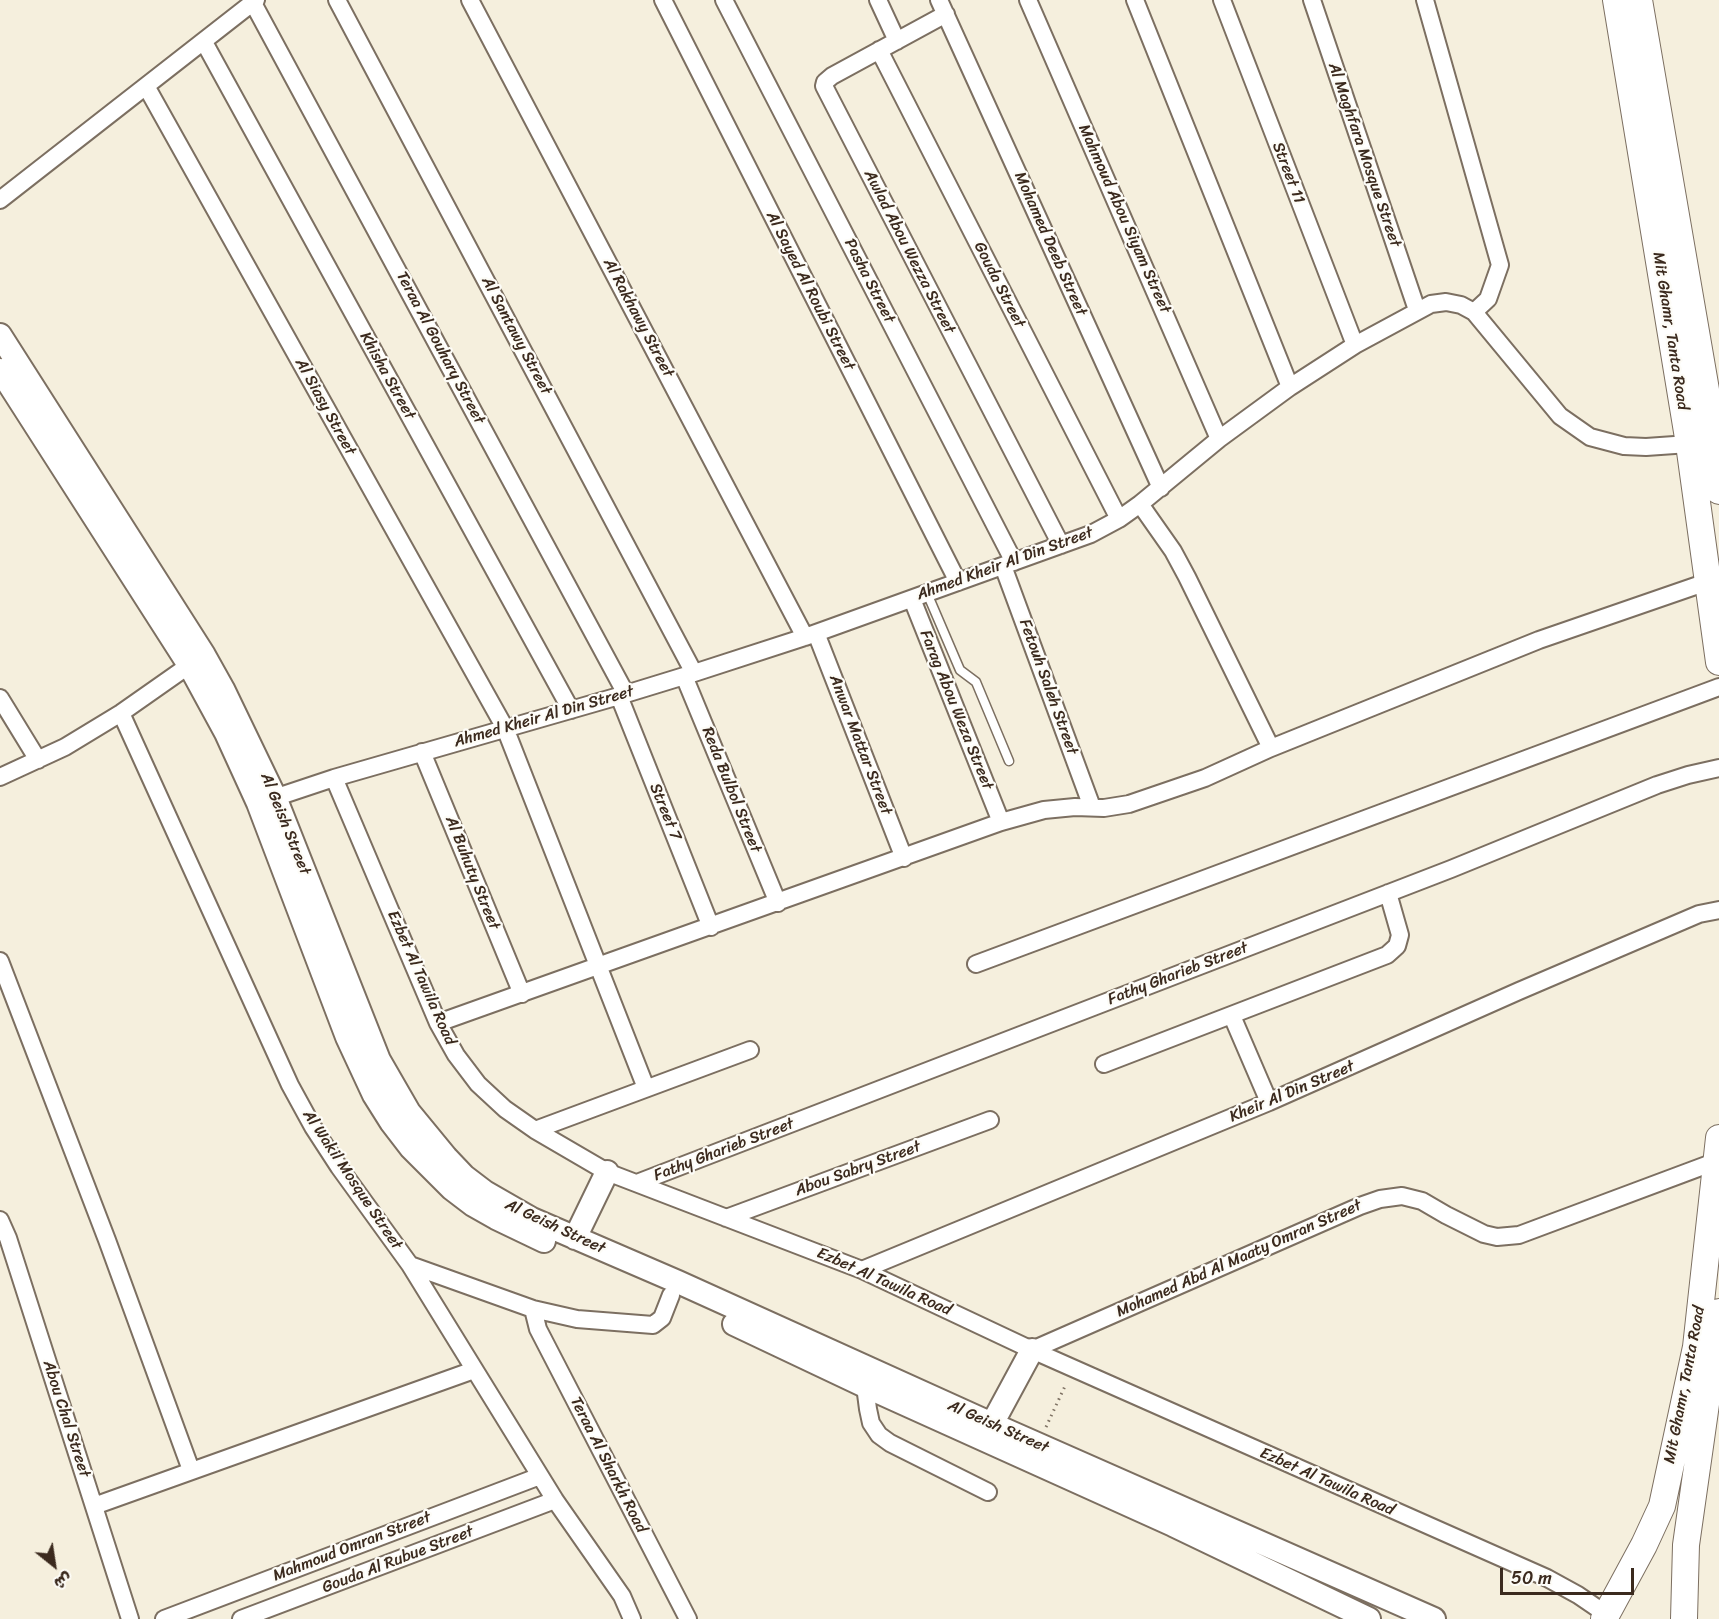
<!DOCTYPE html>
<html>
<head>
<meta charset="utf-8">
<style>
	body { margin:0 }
	#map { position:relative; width:1719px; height:1619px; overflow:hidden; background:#f5efdd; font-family:Sriracha,"Playpen Sans Arabic",sans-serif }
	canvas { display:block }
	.north { position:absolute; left:24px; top:1535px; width:60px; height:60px; -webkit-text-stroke:4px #fdfcf7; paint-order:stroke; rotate:150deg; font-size:16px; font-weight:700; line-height:24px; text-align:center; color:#3b2a1e }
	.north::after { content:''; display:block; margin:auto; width:21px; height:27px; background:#3b2a1e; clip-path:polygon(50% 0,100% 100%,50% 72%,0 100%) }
	.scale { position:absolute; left:1500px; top:1568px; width:134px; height:27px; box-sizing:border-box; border:3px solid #3b2a1e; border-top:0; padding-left:8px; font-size:18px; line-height:21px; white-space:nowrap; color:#3b2a1e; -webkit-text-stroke:4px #fdfcf7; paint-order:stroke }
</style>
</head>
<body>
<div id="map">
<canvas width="1719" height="1619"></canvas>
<div class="north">ش</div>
<div class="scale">50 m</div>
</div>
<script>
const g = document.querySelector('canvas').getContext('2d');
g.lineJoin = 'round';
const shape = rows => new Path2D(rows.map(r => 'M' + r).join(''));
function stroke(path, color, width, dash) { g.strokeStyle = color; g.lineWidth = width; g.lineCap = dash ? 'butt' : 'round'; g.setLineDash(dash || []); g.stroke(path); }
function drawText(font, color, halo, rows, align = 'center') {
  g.font = font + ' Sriracha,sans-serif'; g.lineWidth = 4.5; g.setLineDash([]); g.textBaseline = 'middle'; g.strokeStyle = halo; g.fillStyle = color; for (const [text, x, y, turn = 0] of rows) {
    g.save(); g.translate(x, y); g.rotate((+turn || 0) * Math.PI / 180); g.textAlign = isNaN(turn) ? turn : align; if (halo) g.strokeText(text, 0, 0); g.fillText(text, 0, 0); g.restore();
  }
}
const lane = shape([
	[927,593,960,670,976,682,1009,761]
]);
const street = shape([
	[337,0,694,673],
	[470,0,805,637],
	[663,0,958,582],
	[724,0,1014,562],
	[878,0,897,41],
	[939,0,1161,488],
	[1028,0,1219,439],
	[1135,0,1290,387],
	[1222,0,1355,345],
	[1312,0,1417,310],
	[1425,0,1500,265,1488,299,1474,312],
	[253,3,626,694],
	[946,14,832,76,825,82,824,86,1061,545],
	[204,42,571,710],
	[879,50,1119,519],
	[146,86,505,728,646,1088],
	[0,200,256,0],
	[1140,504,1173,551,1187,577,1271,748],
	[1003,566,1092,807],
	[912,599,1001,822],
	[816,633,904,858],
	[684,676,778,903],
	[619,696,711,927],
	[0,698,38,760],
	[121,713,290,1085,313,1127,339,1167,410,1265,555,1500,622,1596,632,1619],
	[422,752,522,994],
	[0,777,65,747,121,713,198,659],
	[334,778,438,1023,456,1055,478,1084,505,1109,535,1130,607,1172,862,1270,1032,1350,1547,1578,1578,1595,1606,1614],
	[265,801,334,778,619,696,694,673,805,637,1091,534,1119,519,1140,504,1219,439,1290,387,1355,345,1431,304,1446,302,1461,305,1474,312,1560,416,1590,437,1624,446,1646,447,1689,444],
	[0,961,107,1240,191,1470],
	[976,964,1719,687],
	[1232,1016,1269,1102],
	[438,1023,1001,822,1044,810,1075,807,1104,808,1129,804,1205,778,1271,748,1539,640,1707,582],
	[1104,1064,1387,955,1397,946,1400,935,1388,893],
	[535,1130,750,1050],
	[637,1183,1451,869,1657,785,1688,775,1719,768],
	[726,1218,990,1120],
	[0,1220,8,1238,130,1619],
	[410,1265,533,1309,577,1319,653,1325,662,1318,671,1295],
	[862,1270,1269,1102,1519,991,1699,914,1719,910],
	[533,1309,538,1329,688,1619],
	[1032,1350,1360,1206,1380,1199,1402,1196,1422,1201,1446,1215,1484,1234,1497,1237,1519,1235,1717,1161],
	[866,1376,865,1386,868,1409,871,1423,879,1435,890,1443,988,1492],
	[94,1506,474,1370],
	[164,1619,540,1476],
	[241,1619,555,1500]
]);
const secondary = shape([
	[0,335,204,655,223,689,275,797,379,1060,409,1112,446,1157,464,1176,485,1192,532,1219,678,1282,992,1424,1434,1619],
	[0,370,189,665,226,733,258,803,347,1037,374,1095,391,1122,411,1148,452,1189,473,1205,496,1218,544,1241],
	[575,1238,607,1172],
	[734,1324,865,1386,1173,1525,1369,1619],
	[992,1424,1032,1350]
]);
const primary = shape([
	[1616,0,1689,444,1719,662],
	[1639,0,1706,390,1719,491],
	[1604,1619,1644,1545,1662,1506,1696,1347,1719,1138],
	[1684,1619,1686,1545,1719,1312]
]);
stroke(lane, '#7c6f61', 11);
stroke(street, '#7c6f61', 20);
stroke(secondary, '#7c6f61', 26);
stroke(primary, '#7c6f61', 28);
stroke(shape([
	[1046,1427,1066,1384]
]), '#7c6f61', 3, [1.5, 4.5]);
stroke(lane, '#fff', 8);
stroke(street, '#fff', 16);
stroke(secondary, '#fff', 22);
stroke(primary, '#fff', 26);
drawText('16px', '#3b2a1e', '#fdfcf7', [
	["Al Maghfara Mosque Street",1364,155,71],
	["Street 11",1288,173,69],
	["Mahmoud Abou Siyam Street",1124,219,66],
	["Mohamed Deeb Street",1050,244,66],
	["Awlad Abou Wezza Street",909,252,63],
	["Pasha Street",869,281,63],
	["Gouda Street",999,285,63],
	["Al Sayed Al Roubi Street",810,291,63],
	["Al Rakhawy Street",638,318,62],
	["Mit Ghamr, Tanta Road",1670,331,81],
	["Al Santawy Street",516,336,62],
	["Teraa Al Gouhary Street",440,348,62],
	["Khisha Street",387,376,61],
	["Al Siasy Street",325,407,61],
	["Ahmed Kheir Al Din Street",1005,564,-20],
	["Fetouh Saleh Street",1048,687,70],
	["Farag Abou Weza Street",956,710,68],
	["Ahmed Kheir Al Din Street",544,717,-16],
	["Anwar Mattar Street",860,745,69],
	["Reda Bulbol Street",731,790,68],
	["Street 7",665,812,68],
	["Al Geish Street",285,824,68],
	["Al Buhuty Street",472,873,68],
	["Fathy Gharieb Street",1178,974,-21],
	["Ezbet Al Tawila Road",421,978,66],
	["Kheir Al Din Street",1292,1092,-23],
	["Fathy Gharieb Street",724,1150,-21],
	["Abou Sabry Street",858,1169,-20],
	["Al Wakil Mosque Street",352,1180,56],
	["Al Geish Street",555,1227,25],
	["Mohamed Abd Al Maaty Omran Street",1239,1259,-24],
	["Ezbet Al Tawila Road",884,1282,24],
	["Mit Ghamr, Tanta Road",1685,1385,-79],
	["Abou Chal Street",66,1419,72],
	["Al Geish Street",998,1427,24],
	["Teraa Al Sharkh Road",608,1465,63],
	["Ezbet Al Tawila Road",1327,1482,24],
	["Mahmoud Omran Street",352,1547,-21],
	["Gouda Al Rubue Street",398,1560,-21]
]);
</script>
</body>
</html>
